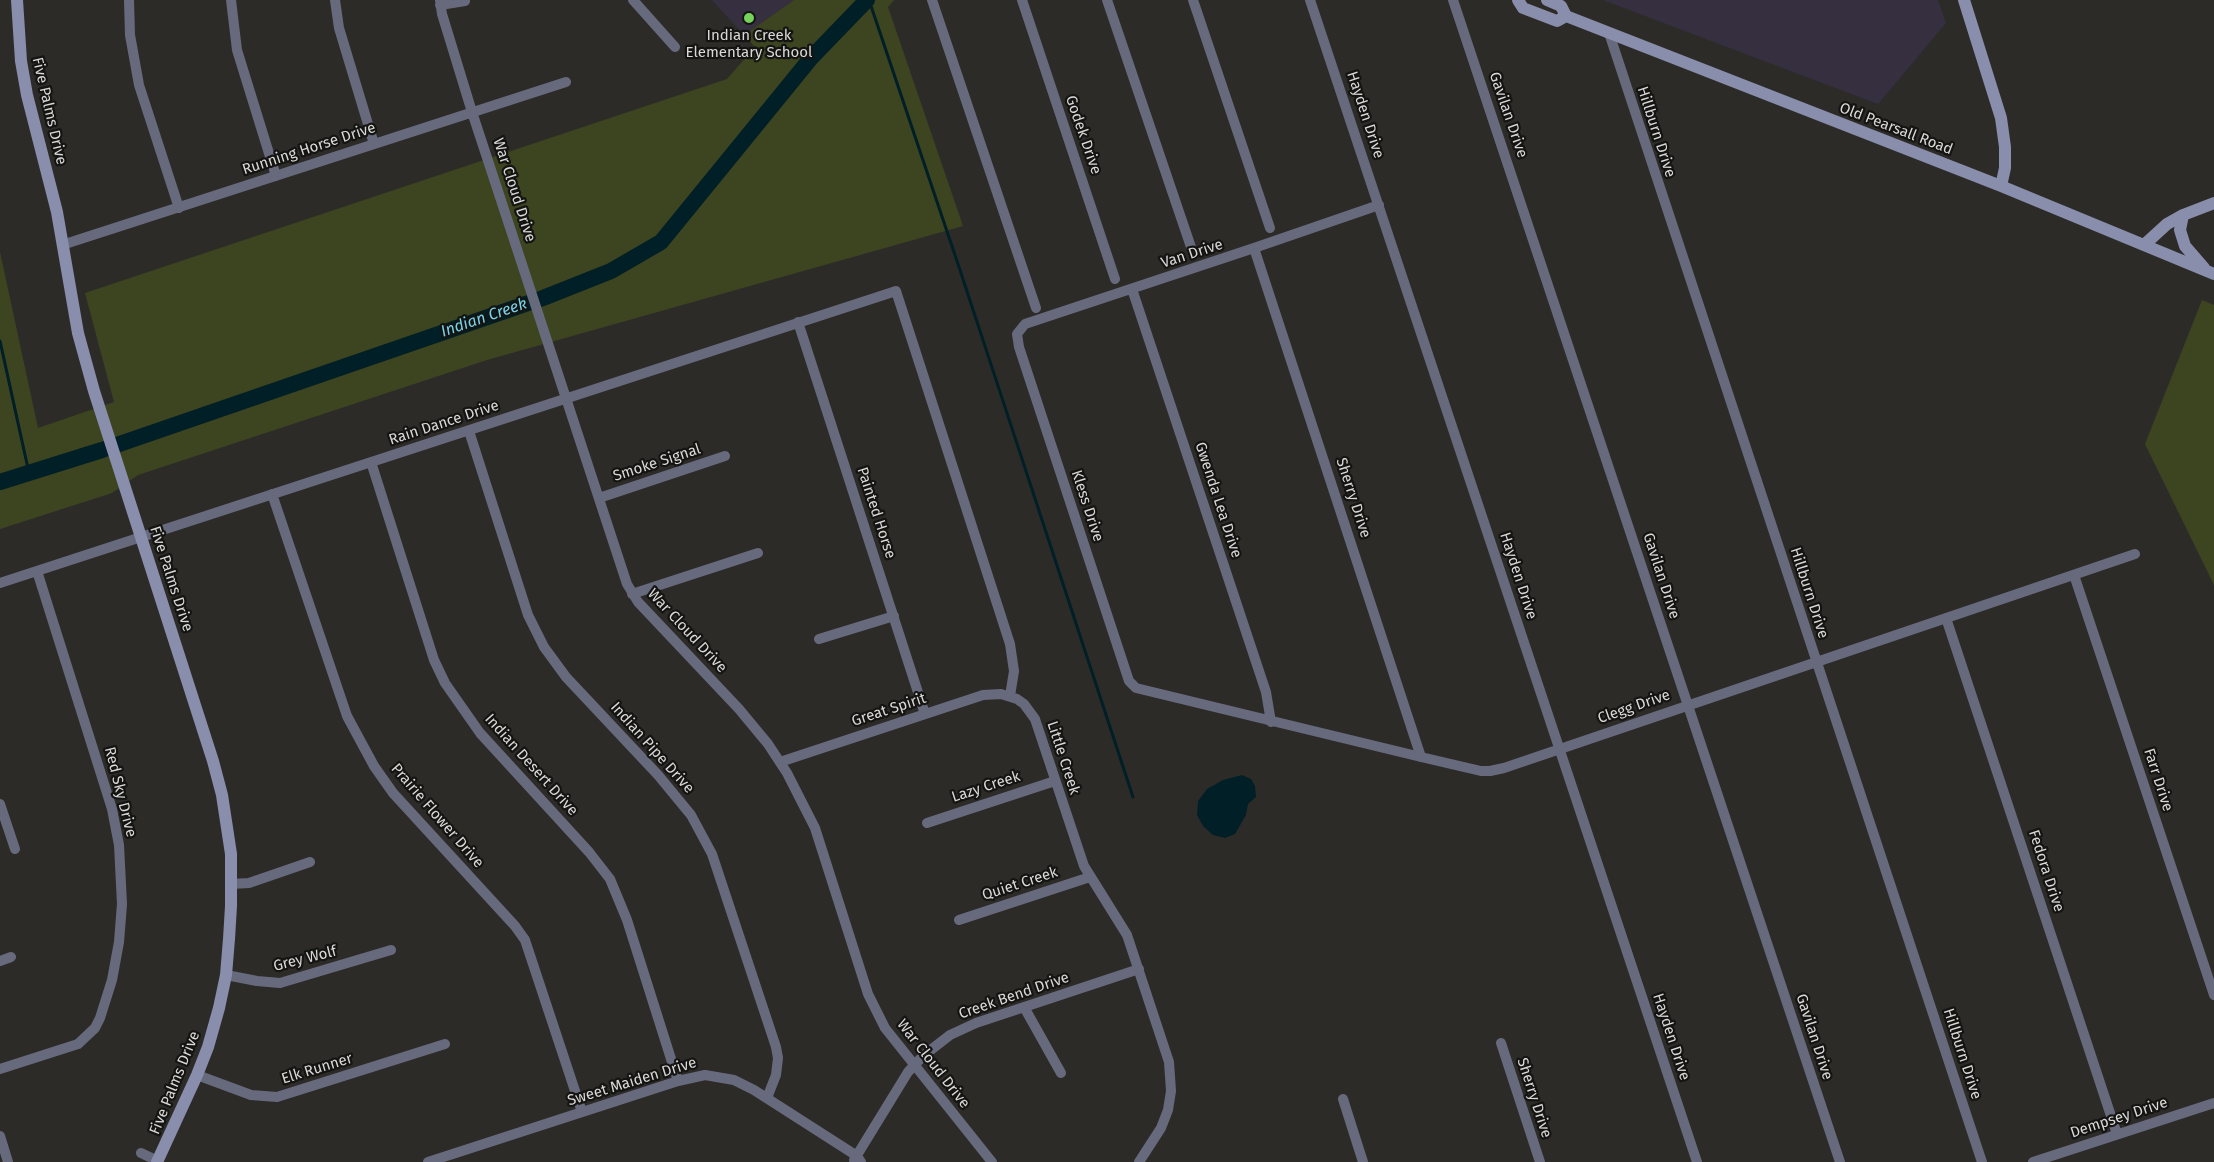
<!DOCTYPE html>
<html>
<head>
<meta charset="utf-8">
<style>
	body { margin:0 }
	canvas { display:block; background:#2d2b28 }
</style>
</head>
<body>
<canvas width="2214" height="1162"></canvas>
<script>
const g = document.querySelector('canvas').getContext('2d');
g.lineJoin = 'round';
function fill(path, color) { g.fillStyle = color; g.fill(path, 'evenodd'); }
const shape = rows => new Path2D(rows.map(r => 'M' + r).join(''));
function stroke(path, color, width, dash) { g.strokeStyle = color; g.lineWidth = width; g.lineCap = dash ? 'butt' : 'round'; g.setLineDash(dash || []); g.stroke(path); }
function drawText(font, color, halo, rows, align = 'center') {
  g.font = font + ' "Fira Sans",sans-serif'; g.lineWidth = 4.5; g.setLineDash([]); g.textBaseline = 'middle'; g.strokeStyle = halo; g.fillStyle = color; for (const [text, x, y, turn = 0] of rows) {
    g.save(); g.translate(x, y); g.rotate((+turn || 0) * Math.PI / 180); g.textAlign = isNaN(turn) ? turn : align; if (halo) g.strokeText(text, 0, 0); g.fillText(text, 0, 0); g.restore();
  }
}
fill(shape([
	[712,0,794,0,744,35],
	[1603,0,1938,0,1946,23,1878,104]
]), '#352f40');
fill(shape([
	[794,0,894,0,888,7,963,226,487,360,138,475,112,493,0,529,0,252,38,428,114,402,85,293,727,79,755,47,744,35],
	[2202,300,2214,305,2214,585,2145,444]
]), '#3d4420');
fill(shape([
	[1242,775,1251,779,1255,786,1256,797,1248,804,1246,815,1235,834,1225,838,1213,835,1203,826,1197,815,1198,801,1207,789,1223,780]
]), '#011f26');
stroke(shape([
	[869,0,958,264,1133,797],
	[0,341,29,473]
]), '#011f26', 3);
stroke(shape([
	[0,482,102,450,543,298,611,271,661,242,811,58,867,0]
]), '#011f26', 16);
stroke(shape([
	[129,0,130,35,139,85,179,208],
	[231,0,237,50,276,176],
	[335,0,339,28,374,144],
	[440,0,442,14,472,112,627,584,638,602,739,709,768,744,787,773,815,828,868,994,885,1028,992,1162],
	[633,0,675,47],
	[932,0,1036,308],
	[1022,0,1115,279],
	[1107,0,1193,253],
	[1193,0,1270,228],
	[1310,0,1697,1162],
	[1453,0,1840,1162],
	[440,5,465,1],
	[1609,33,1982,1162],
	[1379,205,1254,248,1025,324,1017,334,1019,347,1129,681,1136,688,1421,757,1481,771,1490,771,1504,768,2135,554],
	[62,245,566,82],
	[1254,248,1421,757],
	[1132,289,1266,692,1271,722],
	[798,322,925,714],
	[469,431,528,615,544,647,566,677,658,775,691,815,712,854,776,1047,778,1058,776,1075,767,1098],
	[371,462,434,660,445,683,480,733,589,852,610,879,627,920,678,1081],
	[272,494,347,716,374,766,393,793,515,926,525,940,582,1112],
	[599,498,725,456],
	[2074,575,2214,995],
	[0,583,896,291,1010,644,1014,671,1010,696],
	[632,594,758,553],
	[1946,618,2117,1134],
	[819,639,894,616],
	[780,762,983,695,1001,694,1017,699,1024,704,1035,719,1084,866,1127,935,1169,1062,1171,1091,1168,1110,1161,1128,1139,1162],
	[0,804,15,849],
	[927,823,1055,781],
	[231,884,249,883,310,862],
	[959,920,1090,877],
	[0,961,11,957],
	[226,975,257,981,280,983,391,950],
	[1024,1007,1061,1073],
	[1501,1043,1540,1162],
	[0,1069,78,1044,95,1028,100,1018,112,980,119,942,122,904,119,845,112,809,37,571],
	[197,1075,251,1095,277,1097,445,1044],
	[1343,1099,1363,1162],
	[0,1136,8,1162],
	[141,1153,158,1161],
	[854,1160,908,1072,923,1056,950,1035,976,1023,1139,969],
	[428,1162,678,1081,705,1075,734,1080,754,1090,857,1156,861,1162],
	[2033,1162,2214,1103]
]), '#676a7d', 10);
stroke(shape([
	[17,0,21,61,27,95,57,212,78,333,94,391,213,761,222,795,231,854,231,906,229,939,226,975,219,1008,208,1047,197,1075,157,1162],
	[1518,0,1523,8,1557,21,1566,16],
	[1547,0,1561,6,1566,16,2001,186,2214,274],
	[1964,0,2001,118,2005,147,2005,168,2001,186],
	[2183,215,2180,230,2185,246,2204,268],
	[2144,245,2167,224,2183,215,2214,203]
]), '#888eab', 12);
for (const [x, y, r, color] of [
	[749,18,6,"#76d25a"]
]) { const dot = new Path2D(); dot.arc(x, y, r, 0, 2 * Math.PI); g.fillStyle = color; g.fill(dot); stroke(dot, '#141412', 2); }
drawText('15px', '#dad9d7', '#141412', [
	["Indian Creek",749,36],
	["Elementary School",749,53]
]);
drawText('15px', '#dad9d7', '#141412', [
	["Five Palms Drive",49,111,77],
	["Hayden Drive",1365,115,72],
	["Gavilan Drive",1508,115,71],
	["Old Pearsall Road",1896,129,21],
	["Hillburn Drive",1656,132,72],
	["Godek Drive",1083,135,71],
	["Running Horse Drive",309,149,-18],
	["War Cloud Drive",514,190,72],
	["Van Drive",1192,254,-18],
	["Rain Dance Drive",444,423,-18],
	["Smoke Signal",657,463,-18],
	["Sherry Drive",1353,498,72],
	["Gwenda Lea Drive",1218,500,72],
	["Kless Drive",1087,506,72],
	["Painted Horse",876,513,72],
	["Hayden Drive",1518,576,72],
	["Gavilan Drive",1661,576,72],
	["Five Palms Drive",171,579,72],
	["Hillburn Drive",1809,593,72],
	["War Cloud Drive",687,631,47],
	["Clegg Drive",1634,707,-19],
	["Great Spirit",889,710,-18],
	["Indian Pipe Drive",652,748,48],
	["Little Creek",1063,758,72],
	["Indian Desert Drive",531,765,48],
	["Farr Drive",2158,780,72],
	["Lazy Creek",986,787,-18],
	["Red Sky Drive",120,792,76],
	["Prairie Flower Drive",437,816,49],
	["Fedora Drive",2046,871,72],
	["Quiet Creek",1020,884,-18],
	["Grey Wolf",305,959,-14],
	["Creek Bend Drive",1014,996,-19],
	["Hayden Drive",1671,1037,72],
	["Gavilan Drive",1814,1037,72],
	["Hillburn Drive",1962,1054,72],
	["War Cloud Drive",933,1064,52],
	["Elk Runner",317,1069,-17],
	["Sweet Maiden Drive",632,1082,-17],
	["Five Palms Drive",175,1083,-68],
	["Sherry Drive",1534,1098,72],
	["Dempsey Drive",2119,1118,-18]
]);
drawText('italic 16px', '#77d3eb', '#141412', [
	["Indian Creek",484,318,-19]
]);
</script>
</body>
</html>
